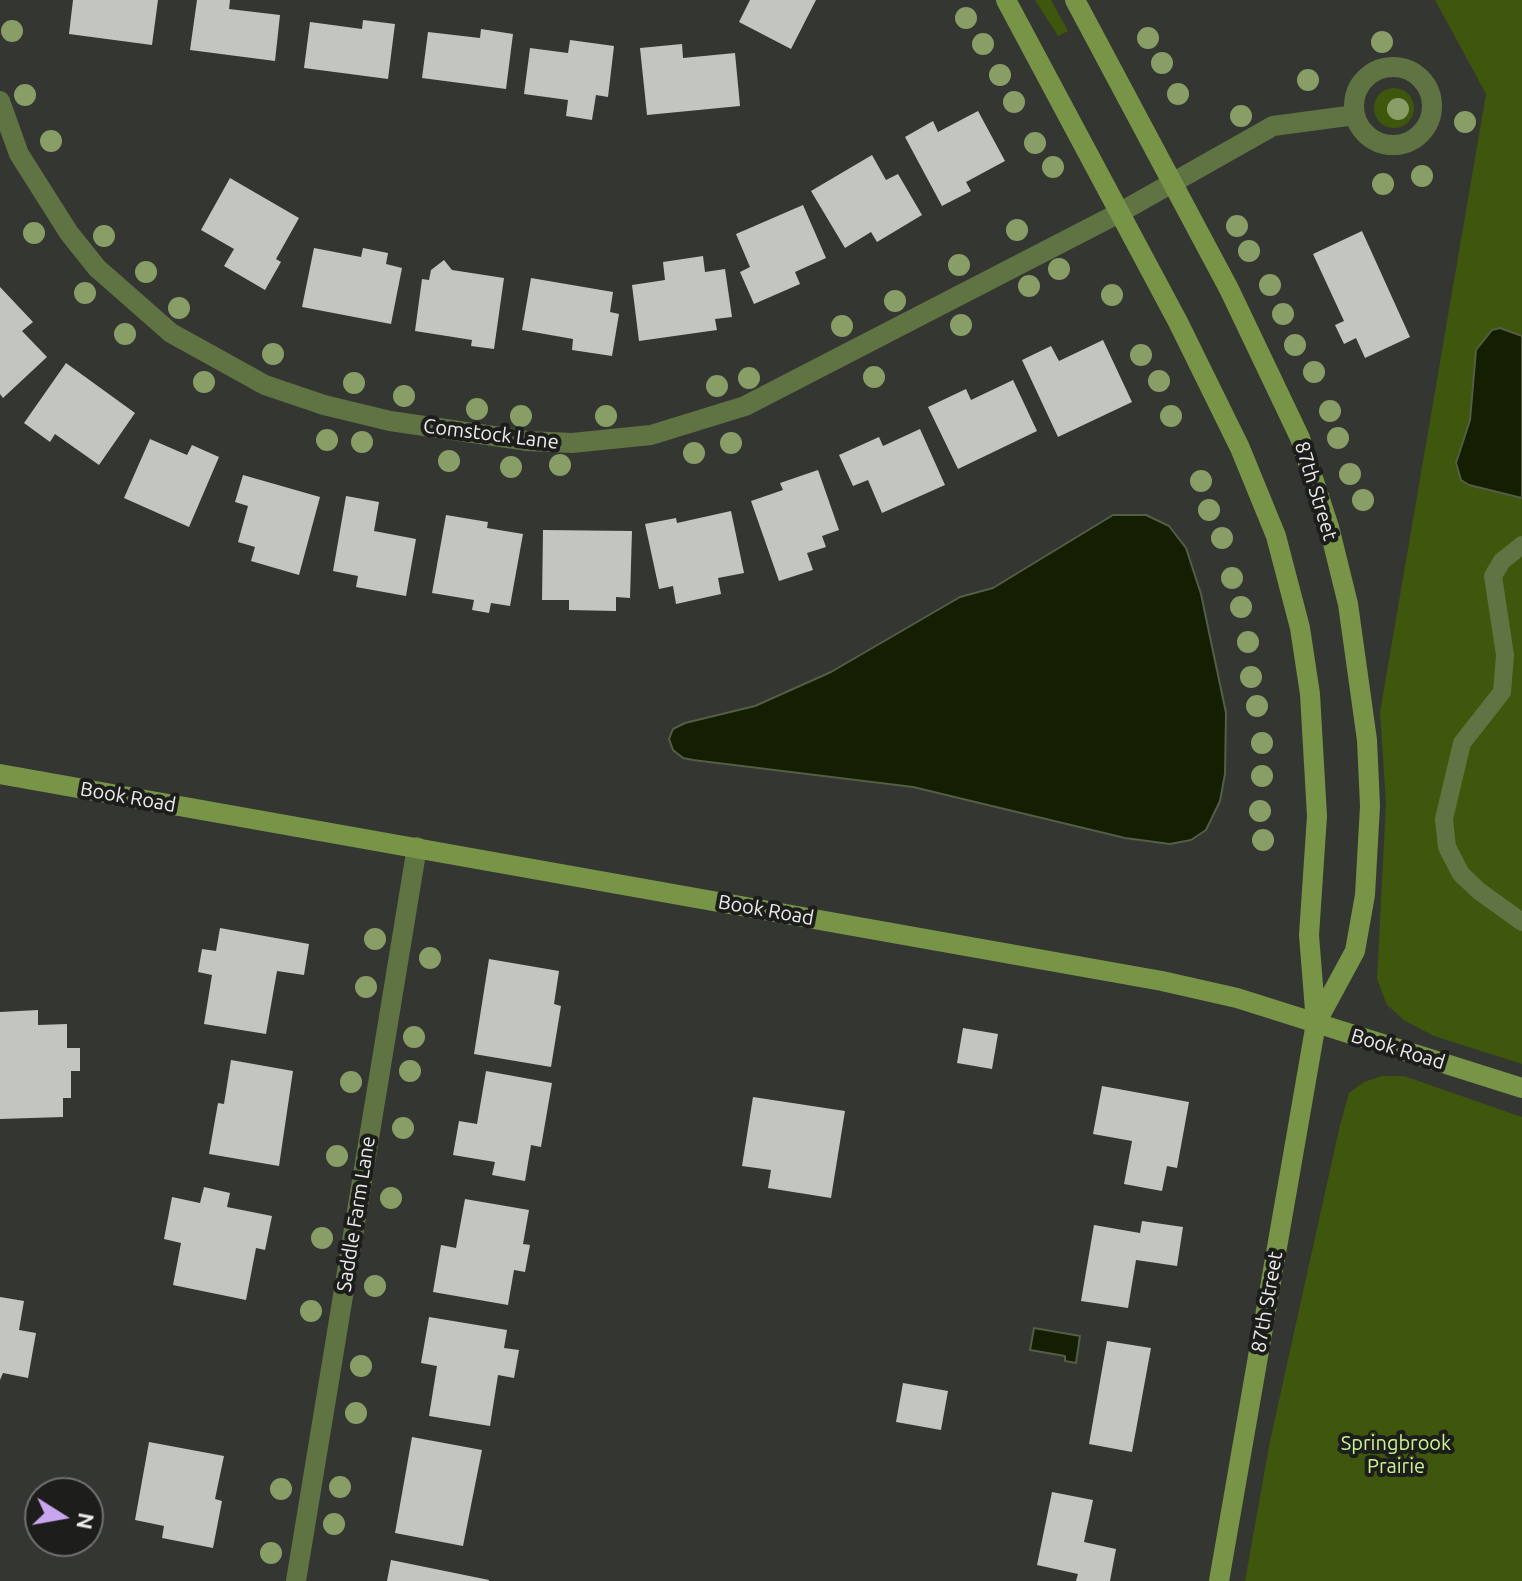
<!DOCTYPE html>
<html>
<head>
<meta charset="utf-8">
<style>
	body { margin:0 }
	#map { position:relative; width:1522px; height:1581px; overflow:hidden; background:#343632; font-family:Ubuntu,sans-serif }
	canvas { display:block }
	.north { position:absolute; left:24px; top:1477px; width:80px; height:80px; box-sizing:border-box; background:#1d1d1c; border:2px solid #70706e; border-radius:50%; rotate:101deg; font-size:22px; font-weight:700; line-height:32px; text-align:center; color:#ecedea }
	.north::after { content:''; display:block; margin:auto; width:28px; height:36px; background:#c9a5ee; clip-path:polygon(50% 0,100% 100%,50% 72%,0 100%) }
</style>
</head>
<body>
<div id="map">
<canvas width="1522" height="1581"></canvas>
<div class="north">N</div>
</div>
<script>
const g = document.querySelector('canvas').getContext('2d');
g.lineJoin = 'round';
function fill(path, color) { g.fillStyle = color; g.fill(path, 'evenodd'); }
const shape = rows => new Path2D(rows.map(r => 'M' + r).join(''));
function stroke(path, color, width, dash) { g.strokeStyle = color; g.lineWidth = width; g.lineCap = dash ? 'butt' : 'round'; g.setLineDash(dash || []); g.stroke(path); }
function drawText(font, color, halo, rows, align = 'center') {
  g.font = font + ' Ubuntu,sans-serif'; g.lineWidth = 8; g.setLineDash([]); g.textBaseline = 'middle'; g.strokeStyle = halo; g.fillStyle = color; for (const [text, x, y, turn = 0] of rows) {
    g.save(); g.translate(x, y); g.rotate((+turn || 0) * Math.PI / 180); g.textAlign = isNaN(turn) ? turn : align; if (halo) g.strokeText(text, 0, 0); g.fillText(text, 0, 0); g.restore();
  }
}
fill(shape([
	[1035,0,1051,0,1068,31,1058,36],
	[1435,0,1522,0,1522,1064,1434,1036,1405,1021,1387,1005,1377,979,1386,803,1380,712,1486,94],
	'1374 108a20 20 0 1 1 40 0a20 20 0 1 1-40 0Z',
	[1382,1076,1404,1076,1522,1117,1522,1581,1245,1581,1270,1441,1340,1125,1349,1093,1364,1082]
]), '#3f560d');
const water = shape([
	[1500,328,1522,336,1522,498,1469,485,1461,480,1456,463,1470,420,1476,350,1492,330,1500,328],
	[1113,515,1146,515,1169,526,1186,548,1201,594,1226,713,1225,774,1220,801,1206,830,1191,840,1170,844,1125,838,913,787,693,760,683,758,673,750,669,739,673,729,685,723,755,706,831,672,960,597,993,588,1113,515],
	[1034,1328,1080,1336,1076,1363,1065,1361,1065,1356,1030,1350,1034,1328]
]);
fill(water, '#131f00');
stroke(water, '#545d46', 2);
fill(shape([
	[73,0,158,0,152,45,69,34],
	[197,0,230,0,229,9,280,15,275,61,190,50],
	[750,0,816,0,791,49,739,22],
	[363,20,395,24,388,79,304,68,310,22,362,29],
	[481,29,513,34,506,89,422,78,428,32,480,38],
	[570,40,614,46,608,97,596,95,592,120,566,116,568,100,524,94,530,48,568,53],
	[682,44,683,58,735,53,740,106,647,115,640,48],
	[978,111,1005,161,966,182,971,191,942,206,905,137,933,121,938,132],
	[872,155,886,180,898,174,922,215,877,242,871,232,845,248,811,191],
	[230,178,299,218,276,259,281,262,265,290,224,266,234,249,201,230],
	[803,205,826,258,795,272,800,284,754,304,740,272,750,267,736,234],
	[1362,231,1410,337,1365,358,1356,338,1344,344,1335,325,1344,321,1313,254],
	[314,248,361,257,363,248,388,253,386,264,402,268,391,324,302,307],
	[703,256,705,272,725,269,732,317,715,319,717,330,639,341,632,285,665,280,663,262],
	[444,260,452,270,504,278,494,349,471,346,472,340,415,331,422,279,429,280,431,270],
	[531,278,613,292,610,312,619,314,612,356,572,350,573,339,522,330],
	[0,287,33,322,22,331,47,357,3,398,0,394],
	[1103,340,1132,402,1058,437,1022,360,1051,346,1059,361],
	[66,363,135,413,99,465,55,434,50,442,24,423],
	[1013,380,1037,431,958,469,928,407,966,389,971,400],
	[920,429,945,485,882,513,868,480,853,486,839,455,879,437,883,446],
	[150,439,187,455,192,445,219,457,189,527,124,498],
	[818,470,839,530,822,536,826,547,807,553,813,570,779,581,751,501,783,490,780,483],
	[243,475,320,497,299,575,251,561,255,547,238,542,248,506,235,502],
	[346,496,379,502,374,531,416,539,406,596,356,587,358,576,333,571],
	[731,511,744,573,718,578,721,594,676,604,673,586,659,589,645,524,676,518,677,523],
	[446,515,488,522,487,528,523,534,510,606,491,603,489,613,472,610,474,600,432,593],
	[543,530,632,531,630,598,616,597,616,611,569,610,569,600,542,600],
	[220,928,309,944,304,975,277,971,266,1034,204,1024,212,975,198,972,202,949,216,951],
	[489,959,559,971,554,1004,561,1006,551,1067,474,1054],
	[38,1010,38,1025,67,1024,67,1048,80,1048,80,1071,71,1071,71,1098,63,1098,63,1117,0,1119,0,1012],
	[963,1028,998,1034,992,1069,957,1063],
	[231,1060,293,1071,279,1166,209,1154,218,1103,224,1104],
	[486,1071,552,1083,541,1147,531,1145,525,1181,492,1175,495,1162,453,1155,459,1121,477,1124],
	[1102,1086,1189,1102,1177,1168,1167,1166,1162,1191,1124,1184,1132,1141,1093,1134],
	[753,1097,845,1111,831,1198,768,1188,771,1170,742,1166],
	[204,1187,230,1193,227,1207,272,1216,265,1250,256,1248,246,1300,173,1285,181,1243,164,1239,172,1197,200,1203],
	[465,1199,529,1210,523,1244,530,1245,525,1272,514,1270,508,1305,433,1292,441,1245,456,1248],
	[1142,1221,1183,1227,1177,1266,1136,1260,1128,1308,1081,1301,1094,1225,1140,1233],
	[0,1297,24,1301,19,1330,36,1333,28,1378,3,1373,0,1380],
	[429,1317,507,1330,504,1348,519,1350,514,1378,498,1375,490,1426,429,1416,437,1366,421,1363],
	[1107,1341,1151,1348,1132,1452,1089,1444],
	[903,1383,948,1391,941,1430,896,1422],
	[412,1437,482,1450,463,1546,395,1533],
	[149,1442,224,1456,215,1499,222,1501,213,1548,162,1538,164,1526,135,1520],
	[1052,1492,1093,1500,1084,1542,1116,1549,1110,1581,1076,1581,1078,1574,1037,1565],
	[391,1560,489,1580,489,1581,387,1581]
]), '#c3c5c1');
stroke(shape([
	[1522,545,1502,561,1493,576,1505,655,1502,692,1462,743,1444,819,1447,847,1461,874,1479,891,1522,922]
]), '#607343', 18);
stroke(shape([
	'1354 106a39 39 0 1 1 78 0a39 39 0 1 1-78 0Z',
	[0,101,19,154,69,233,97,268,171,333,265,385,324,405,390,421,528,441,572,443,651,435,745,406,1119,213,1273,126,1355,115],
	[296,1581,417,847]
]), '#607343', 20);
stroke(shape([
	[1006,0,1178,322,1240,448,1276,536,1300,628,1310,694,1317,816,1309,935,1316,1023,1219,1581],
	[1075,0,1229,289,1300,438,1329,527,1348,604,1367,740,1370,806,1365,895,1355,951,1316,1023],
	[0,774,1162,981,1237,998,1522,1088]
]), '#779447', 20);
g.fillStyle = '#889e66';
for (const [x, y] of [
	[966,18],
	[12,31],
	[1148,38],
	[1382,42],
	[983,44],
	[1162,63],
	[1000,75],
	[1308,80],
	[1178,94],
	[25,95],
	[1014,102],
	[1398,109],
	[1241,116],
	[1465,122],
	[51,141],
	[1035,143],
	[1053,167],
	[1422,176],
	[1383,184],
	[1237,226],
	[1017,230],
	[34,233],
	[104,236],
	[1249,251],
	[959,265],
	[1059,269],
	[146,272],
	[1270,285],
	[1029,286],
	[85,293],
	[1112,295],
	[895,301],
	[179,308],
	[1283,314],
	[961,325],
	[842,326],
	[125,334],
	[1295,345],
	[273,354],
	[1141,355],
	[1314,372],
	[874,377],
	[749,378],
	[1159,381],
	[204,382],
	[354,383],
	[717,386],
	[404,396],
	[477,409],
	[1330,411],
	[521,416],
	[606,416],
	[1171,416],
	[1338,438],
	[327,440],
	[362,442],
	[731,443],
	[694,453],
	[449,461],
	[560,465],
	[511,467],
	[1350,474],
	[1201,481],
	[1363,500],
	[1209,510],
	[1222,538],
	[1232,578],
	[1241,607],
	[1248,642],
	[1251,677],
	[1257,706],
	[1262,743],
	[1262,776],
	[1260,811],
	[1263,840],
	[375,939],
	[430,958],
	[366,987],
	[414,1037],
	[410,1071],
	[351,1082],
	[403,1128],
	[337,1156],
	[391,1198],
	[322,1238],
	[375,1286],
	[311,1311],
	[361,1366],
	[356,1413],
	[340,1487],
	[281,1489],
	[334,1524],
	[271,1553]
]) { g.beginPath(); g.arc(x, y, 11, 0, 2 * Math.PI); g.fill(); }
drawText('20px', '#ecedea', '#1d1d1c', [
	["Comstock Lane",491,434,7],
	["87th Street",1316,491,73],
	["Book Road",128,797,10],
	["Book Road",766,910,10],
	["Book Road",1398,1049,17],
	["Saddle Farm Lane",356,1214,-81],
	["87th Street",1267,1302,-80]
]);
drawText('20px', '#ccf391', '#1d1d1c', [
	["Springbrook",1396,1443],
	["Prairie",1396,1466]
]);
</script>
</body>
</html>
